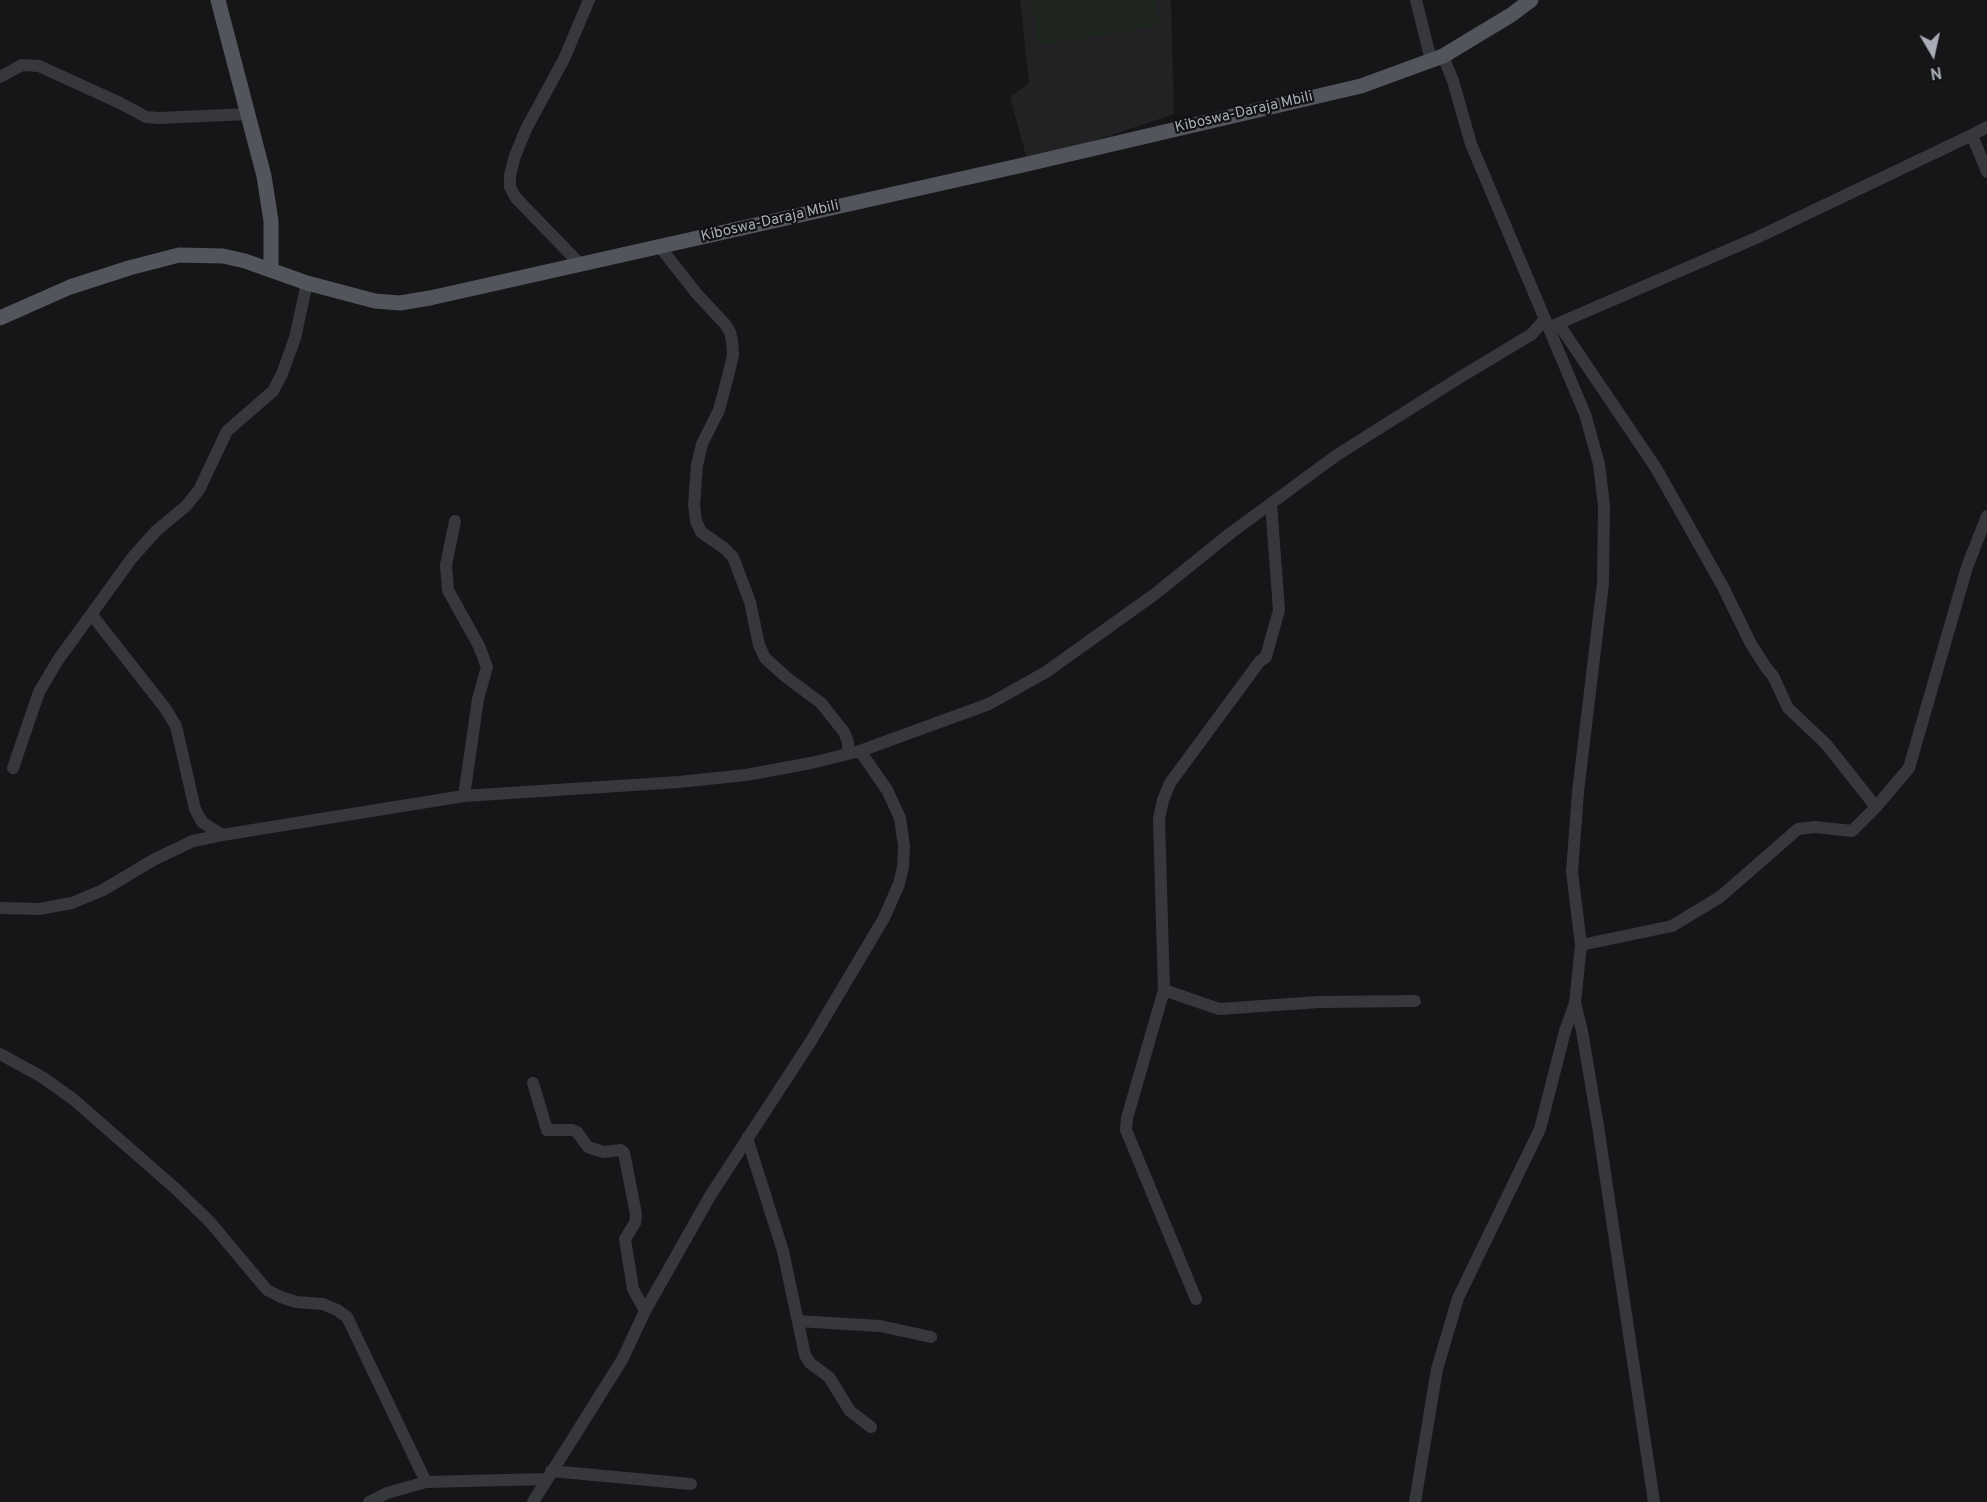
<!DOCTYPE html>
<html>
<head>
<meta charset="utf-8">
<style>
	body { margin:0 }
	#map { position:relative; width:1987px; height:1502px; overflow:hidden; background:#161618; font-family:Overpass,sans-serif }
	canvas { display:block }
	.north { position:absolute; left:1903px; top:24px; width:60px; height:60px; -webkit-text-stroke:4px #111113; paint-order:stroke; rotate:171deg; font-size:16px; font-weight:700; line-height:24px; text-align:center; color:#a8adb8 }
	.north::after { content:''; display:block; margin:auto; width:21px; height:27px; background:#a8adb8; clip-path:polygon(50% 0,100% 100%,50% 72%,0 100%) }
</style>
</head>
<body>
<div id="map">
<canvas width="1987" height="1502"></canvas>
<div class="north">N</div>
</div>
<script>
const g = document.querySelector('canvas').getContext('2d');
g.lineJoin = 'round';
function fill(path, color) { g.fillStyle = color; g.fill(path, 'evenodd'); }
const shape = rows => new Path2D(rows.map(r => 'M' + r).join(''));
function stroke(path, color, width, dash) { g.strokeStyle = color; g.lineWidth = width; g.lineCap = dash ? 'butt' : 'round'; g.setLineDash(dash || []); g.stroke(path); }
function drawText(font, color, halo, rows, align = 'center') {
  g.font = font + ' Overpass,sans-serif'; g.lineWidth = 4.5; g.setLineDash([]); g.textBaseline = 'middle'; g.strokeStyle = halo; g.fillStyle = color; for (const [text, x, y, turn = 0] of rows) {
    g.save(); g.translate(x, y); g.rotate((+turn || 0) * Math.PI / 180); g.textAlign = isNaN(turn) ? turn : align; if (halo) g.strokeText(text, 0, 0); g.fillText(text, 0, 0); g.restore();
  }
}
fill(shape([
	[1020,0,1171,0,1174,114,1028,163,1010,97,1029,83]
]), '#222225');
fill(shape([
	[1033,0,1156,0,1159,26,1037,46]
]), '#1e261f');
stroke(shape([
	[1416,0,1431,60],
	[0,77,22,65,39,66,120,103,146,117,159,118,248,114],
	[1987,127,1972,135,1987,172],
	[660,247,697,294,725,324,730,332,732,341,733,355,728,376,719,410,702,444,697,465,694,505,696,521,701,532,724,548,733,557,750,602,759,645,765,658,786,677,821,703,844,732,848,742,848,753],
	[580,264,516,198,510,187,510,175,515,156,526,129,564,59,589,0],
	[1550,327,1756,238,1972,135],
	[1562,329,1656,468,1723,587,1751,644,1767,669,1773,676,1788,708,1826,744,1876,807],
	[455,521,446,565,448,590,479,646,487,667,478,699,464,796],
	[92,615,165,708,176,726,195,809,202,822,222,835],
	[13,768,39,692,58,660,132,558,156,531,186,506,199,490,227,431,273,391,282,374,295,338,307,283],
	[0,908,39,909,72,903,103,890,155,859,193,841,222,835,464,796,679,782,746,775,811,763,860,751],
	[1581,945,1672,926,1720,897,1798,829,1815,827,1852,831,1876,807,1909,768,1967,567,1987,516],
	[1164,990,1219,1009,1319,1002,1415,1001],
	[1575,1003,1582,1031,1598,1126,1654,1502],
	[0,1054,42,1077,73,1099,176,1189,210,1222,267,1290,281,1297,296,1302,323,1304,337,1310,347,1317,426,1482],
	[533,1083,547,1130,572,1130,577,1132,588,1147,603,1152,621,1150,624,1153,636,1214,635,1223,625,1239,633,1289,645,1311],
	[747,1138,783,1251,805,1355,810,1363,829,1377,850,1411,871,1427],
	[1196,1299,1126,1130,1127,1118,1164,990,1159,819,1163,800,1170,783,1260,661,1266,657,1279,610,1271,504],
	[798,1321,880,1326,931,1337],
	[551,1471,691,1484],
	[369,1502,387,1493,426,1482,546,1479],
	[533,1502,622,1360,645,1311,710,1196,811,1041,884,918,899,884,903,867,904,846,900,818,887,790,860,751,989,704,1046,672,1155,594,1232,532,1337,455,1459,378,1532,334,1545,319],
	[1415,1502,1437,1369,1458,1298,1540,1129,1565,1031,1575,1003,1581,945,1572,872,1578,792,1603,583,1604,506,1599,464,1585,414,1471,144,1453,81,1443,56]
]), '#37383d', 12);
stroke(shape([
	[218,0,264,176,271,221,271,269],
	[0,318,70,287,129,268,179,255,223,256,245,261,307,283,375,301,400,303,430,298,1023,165,1361,86,1443,56,1511,15,1531,0]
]), '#53555c', 15);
drawText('15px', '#a8adb8', '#111113', [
	["Kiboswa-Daraja Mbili",1244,113,-13],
	["Kiboswa-Daraja Mbili",770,222,-13]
]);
</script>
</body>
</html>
